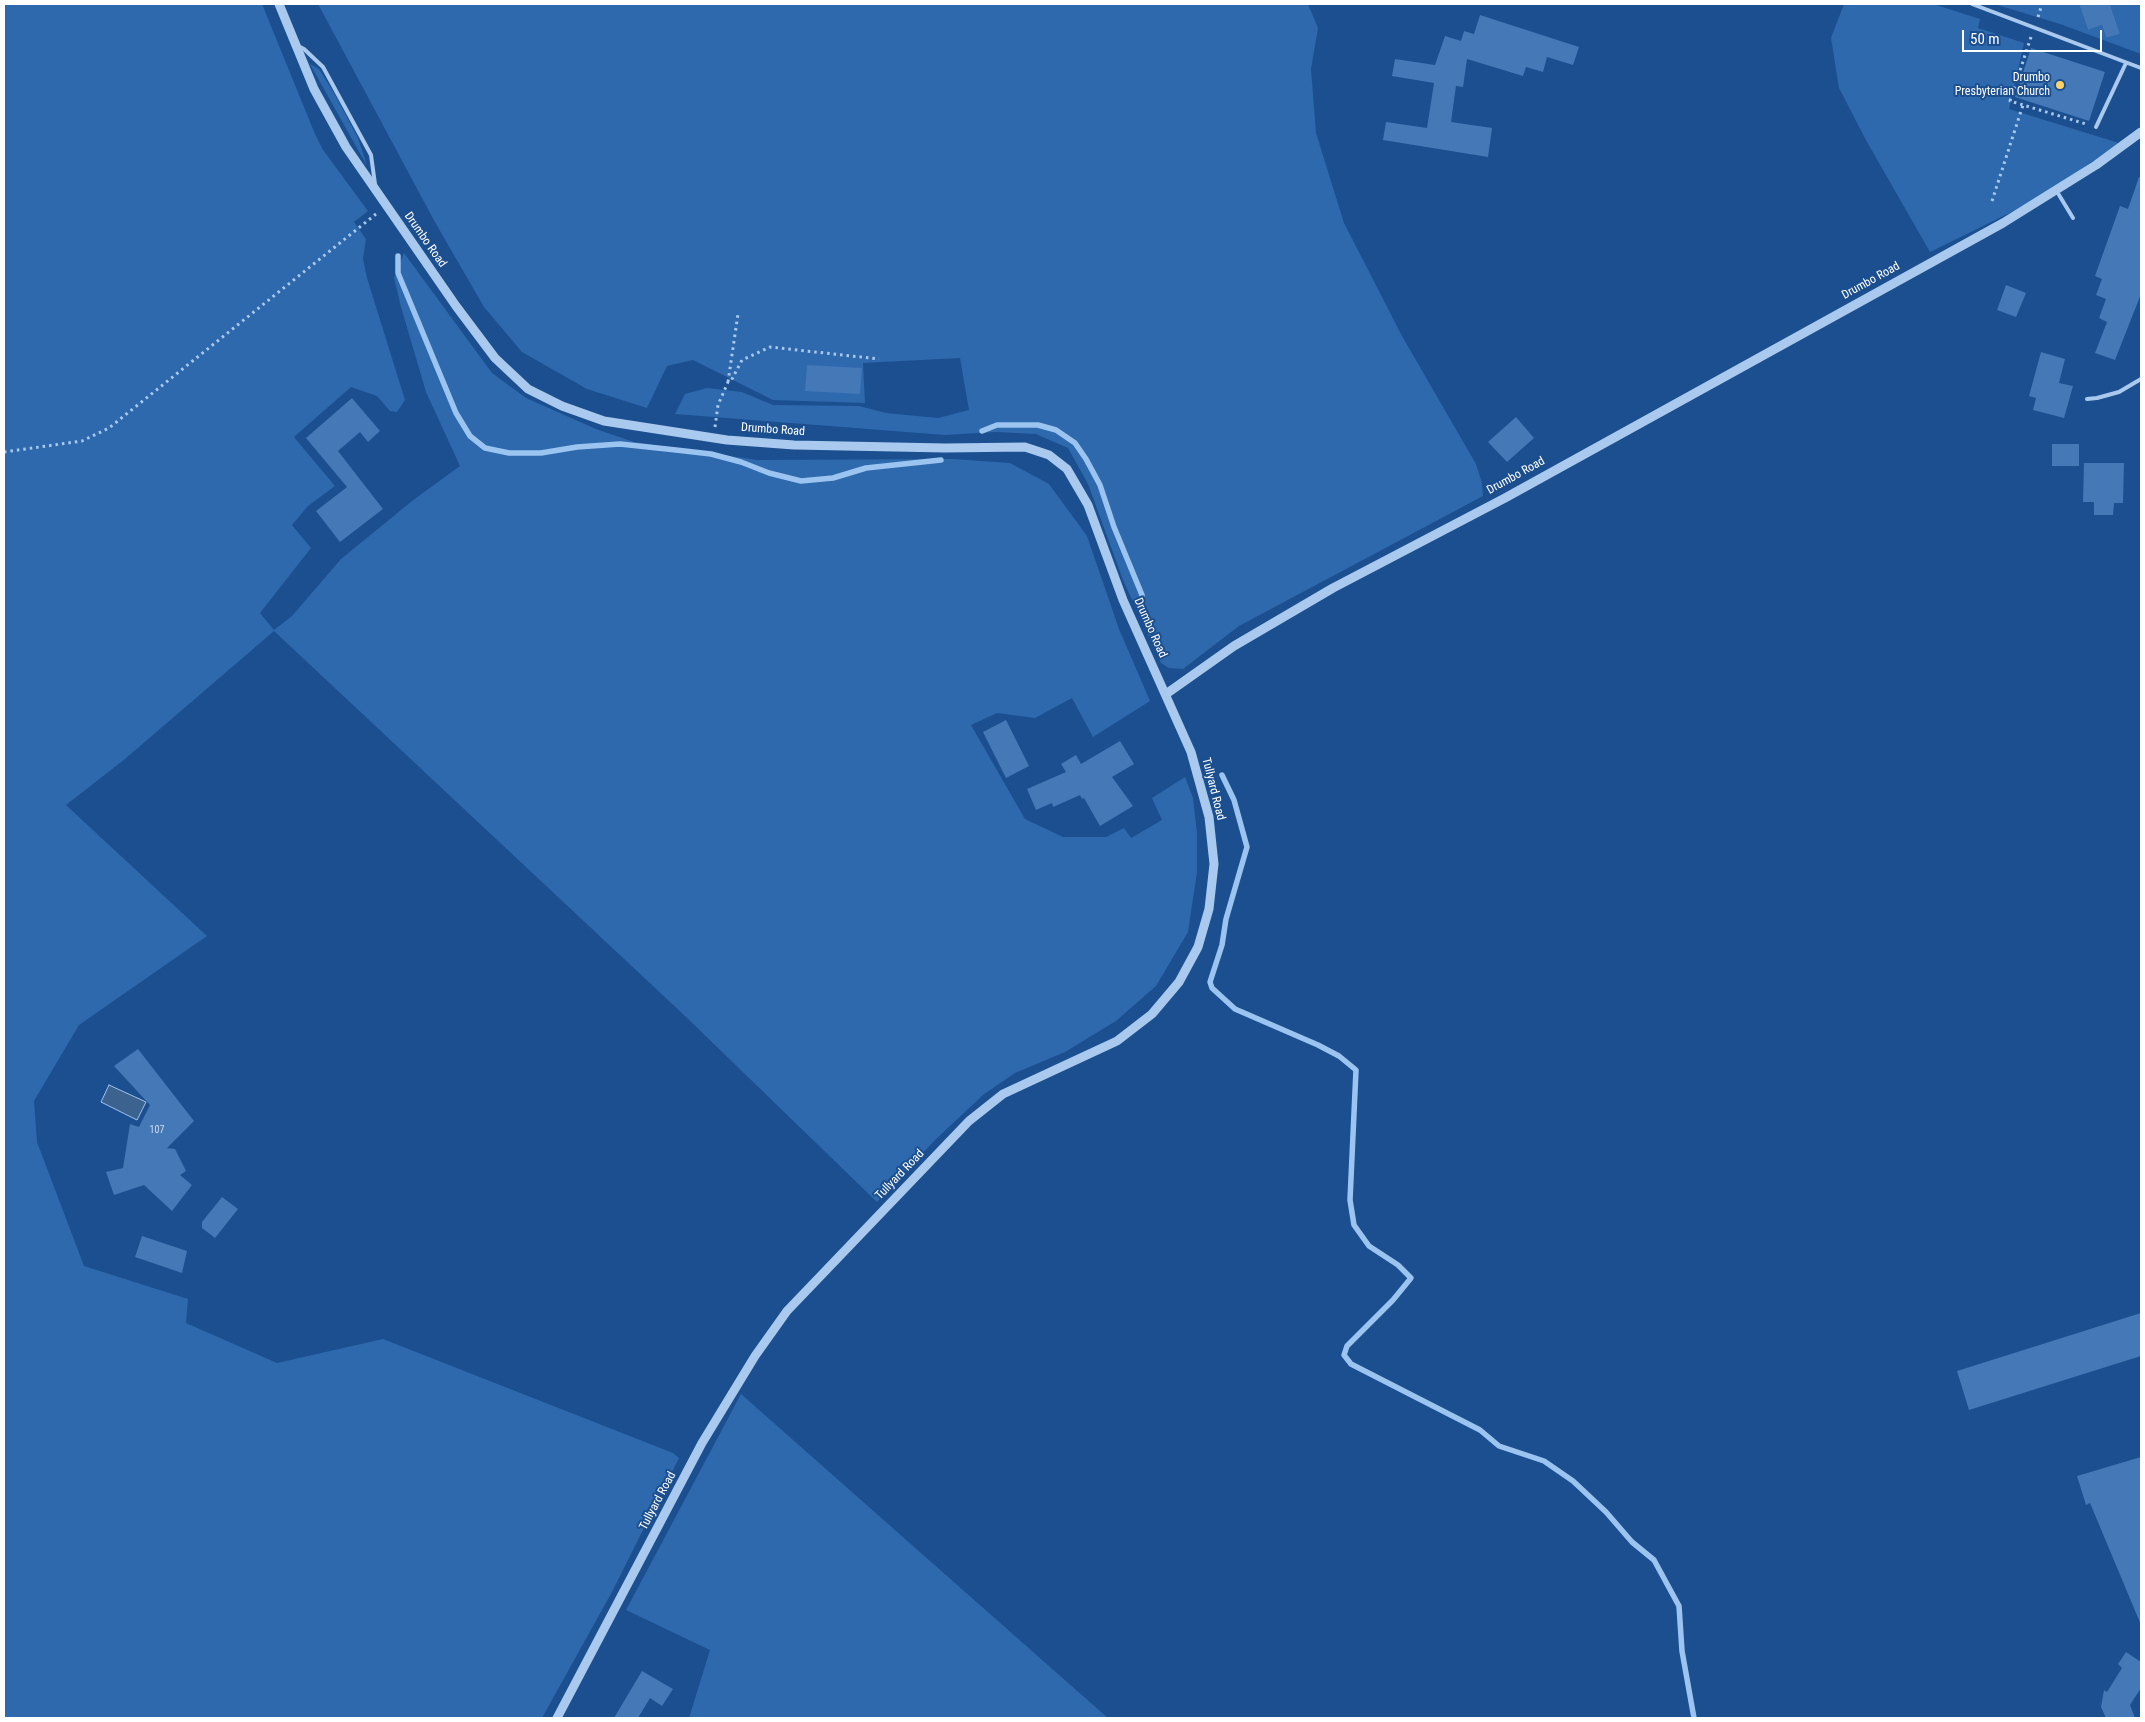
<!DOCTYPE html>
<html>
<head>
<meta charset="utf-8">
<style>
	body { margin:0 }
	#map { position:relative; width:2145px; height:1722px; overflow:hidden; background:#1b4f8f; font-family:"Roboto Condensed",sans-serif }
	canvas { display:block }
	.frame { position:absolute; inset:0; border:5px solid #fff; pointer-events:none }
	.scale { position:absolute; left:1962px; top:30px; width:140px; height:22px; box-sizing:border-box; border:2px solid #fff; border-top:0; padding-left:6px; font-size:15px; line-height:18px; white-space:nowrap; color:#fff; -webkit-text-stroke:4px #1b4f8f; paint-order:stroke }
</style>
</head>
<body>
<div id="map">
<canvas width="2145" height="1722"></canvas>
<div class="frame"></div>
<div class="scale">50 m</div>
</div>
<script>
const g = document.querySelector('canvas').getContext('2d');
g.lineJoin = 'round';
function fill(path, color) { g.fillStyle = color; g.fill(path, 'evenodd'); }
const shape = rows => new Path2D(rows.map(r => 'M' + r).join(''));
function stroke(path, color, width, dash) { g.strokeStyle = color; g.lineWidth = width; g.lineCap = dash ? 'butt' : 'round'; g.setLineDash(dash || []); g.stroke(path); }
function drawText(font, color, halo, rows, align = 'center') {
  g.font = font + ' "Roboto Condensed",sans-serif'; g.lineWidth = 4; g.setLineDash([]); g.textBaseline = 'middle'; g.strokeStyle = halo; g.fillStyle = color; for (const [text, x, y, turn = 0] of rows) {
    g.save(); g.translate(x, y); g.rotate((+turn || 0) * Math.PI / 180); g.textAlign = isNaN(turn) ? turn : align; if (halo) g.strokeText(text, 0, 0); g.fillText(text, 0, 0); g.restore();
  }
}
fill(shape([
	[4,4,262,4,315,134,323,150,368,211,354,222,366,239,363,259,367,278,405,400,397,412,390,411,377,396,351,387,294,437,335,486,308,506,292,525,311,548,260,613,274,630,292,616,341,559,412,501,460,466,426,392,401,307,394,278,404,253,492,373,526,398,596,429,634,442,757,460,953,459,1010,463,1049,484,1087,536,1119,629,1150,701,1093,737,1072,698,1035,718,997,713,971,725,1025,819,1063,837,1106,837,1124,828,1131,838,1162,820,1152,798,1185,777,1193,798,1197,833,1197,872,1188,932,1156,986,1116,1021,1065,1052,1015,1073,983,1095,934,1141,877,1202,685,1016,274,631,125,759,66,805,207,936,79,1025,34,1101,37,1142,84,1266,188,1299,186,1323,277,1363,383,1339,673,1453,679,1458,613,1590,542,1718,4,1718],
	[318,4,1308,4,1318,28,1311,69,1316,133,1344,223,1402,336,1476,464,1482,483,1483,496,1239,626,1183,669,1169,668,1161,663,1123,580,1088,484,1068,448,1036,434,996,432,945,435,675,414,685,394,707,388,742,392,773,405,859,406,886,413,938,418,969,410,960,358,863,363,865,403,773,400,693,360,667,366,647,408,587,389,522,352,484,307,436,224],
	[1844,4,1933,4,1980,19,1978,28,2024,43,2009,109,2119,143,2038,199,1930,252,1867,142,1839,88,1831,38],
	[1994,4,2079,4,2088,30,2102,25,2106,38,2120,34,2110,4,2141,4,2141,54,2060,24],
	[310,64,319,69,334,93,358,138,367,166],
	[741,1394,1058,1674,1108,1718,689,1718,710,1650,626,1610]
]), '#2e69ad');
const water = shape([
	[109,1085,146,1102,137,1120,101,1102,109,1085]
]);
fill(water, '#3c6290');
stroke(water, '#9cc4f0', 1);
stroke(shape([
	[398,256,398,273,456,413,470,436,485,448,509,453,541,453,577,447,620,444,676,450,711,454,741,462,769,473,801,481,833,478,866,468,941,460],
	[982,431,997,425,1038,425,1056,430,1075,443,1086,459,1100,485,1114,527,1142,595],
	[1222,775,1234,800,1247,847,1226,919,1222,945,1210,982,1212,988,1235,1009,1318,1045,1339,1056,1356,1070,1350,1200,1354,1225,1369,1246,1398,1265,1411,1278,1393,1300,1347,1346,1344,1355,1351,1364,1480,1430,1499,1446,1544,1461,1573,1481,1606,1512,1632,1542,1654,1560,1679,1606,1682,1651,1694,1718]
]), '#9cc4f0', 5.5);
fill(shape([
	[2079,4,2110,4,2120,34,2106,38,2102,25,2088,30],
	[1480,15,1579,47,1573,65,1547,57,1543,72,1526,67,1523,76,1467,59,1463,87,1456,86,1451,122,1492,128,1488,157,1383,140,1386,122,1427,128,1434,83,1392,76,1395,59,1435,65,1445,36,1461,41,1464,31,1474,34],
	[2031,48,2105,72,2089,121,2015,97],
	[2139,177,2141,178,2141,294,2115,360,2095,353,2107,322,2099,318,2106,299,2096,295,2102,279,2095,276,2120,206,2128,209],
	[2006,285,2026,293,2016,317,1997,310],
	[2041,352,2065,359,2059,383,2073,386,2064,418,2033,410,2036,398,2029,396],
	[807,365,862,368,860,394,805,391],
	[352,398,380,431,368,442,360,432,338,451,383,509,340,542,316,511,347,487,306,438],
	[1516,417,1534,438,1507,462,1488,442],
	[2052,444,2079,444,2079,466,2052,466],
	[2084,463,2124,463,2123,503,2114,503,2113,515,2094,515,2094,502,2083,502],
	[1006,720,1029,766,1006,778,983,732],
	[1120,741,1134,764,1112,777,1133,806,1100,826,1084,798,1082,799,1080,795,1053,807,1052,803,1036,810,1027,789,1066,772,1061,764,1076,755,1081,764],
	[138,1049,194,1121,167,1148,175,1149,186,1171,180,1175,192,1185,172,1211,144,1185,114,1195,106,1172,123,1168,130,1124,139,1127,150,1105,114,1066],
	[222,1197,238,1209,215,1238,202,1228,202,1222],
	[142,1236,187,1251,182,1273,135,1257],
	[2141,1313,2141,1356,1969,1410,1957,1371],
	[2141,1457,2141,1625,2090,1503,2086,1505,2077,1476],
	[2126,1652,2141,1662,2141,1688,2130,1705,2135,1718,2106,1718,2101,1707,2104,1690,2107,1692,2122,1668,2118,1664],
	[642,1671,673,1689,662,1706,650,1698,638,1718,614,1718]
]), '#4478b7');
stroke(shape([
	[2038,17,2042,4],
	[2031,37,2010,101,2086,124],
	[1992,201,2023,105],
	[728,382,738,314],
	[715,427,718,405,728,382,731,381,742,360,770,347,879,359],
	[4,452,82,441,109,428,376,214]
]), '#a9c9ee', 3, [2.5, 4]);
stroke(shape([
	[1972,4,2141,68],
	[298,46,304,49,323,67,371,155,375,184],
	[2096,127,2126,63],
	[2056,190,2073,218],
	[2087,399,2097,398,2119,392,2141,379]
]), '#a9c9ee', 4);
stroke(shape([
	[279,4,314,89,346,147,456,306,495,358,528,389,562,406,604,421,727,440,794,445,945,448,1025,447,1049,455,1067,469,1088,505,1123,600,1191,752,1209,817,1214,864,1209,909,1198,947,1179,982,1152,1014,1117,1041,1003,1094,969,1121,787,1311,755,1356,702,1443,557,1718],
	[1166,694,1234,646,1333,588,1505,498,2003,223,2096,165,2141,132]
]), '#a9c9ee', 9);
for (const [x, y, r, color] of [
	[2060,85,5,"#ffd166"]
]) { const dot = new Path2D(); dot.arc(x, y, r, 0, 2 * Math.PI); g.fillStyle = color; g.fill(dot); stroke(dot, '#1b4f8f', 2); }
drawText('10px', '#d0dded', null, [
	["107",157,1130]
]);
drawText('12px', '#fff', '#1b4f8f', [
	["Drumbo",2050,78],
	["Presbyterian Church",2050,92]
], 'right');
drawText('12px', '#fff', '#1b4f8f', [
	["Drumbo Road",425,240,55],
	["Drumbo Road",1871,281,-29],
	["Drumbo Road",773,430,4],
	["Drumbo Road",1516,476,-29],
	["Drumbo Road",1150,628,66],
	["Tullyard Road",1213,789,76],
	["Tullyard Road",900,1175,-46],
	["Tullyard Road",658,1501,-62]
]);
</script>
</body>
</html>
